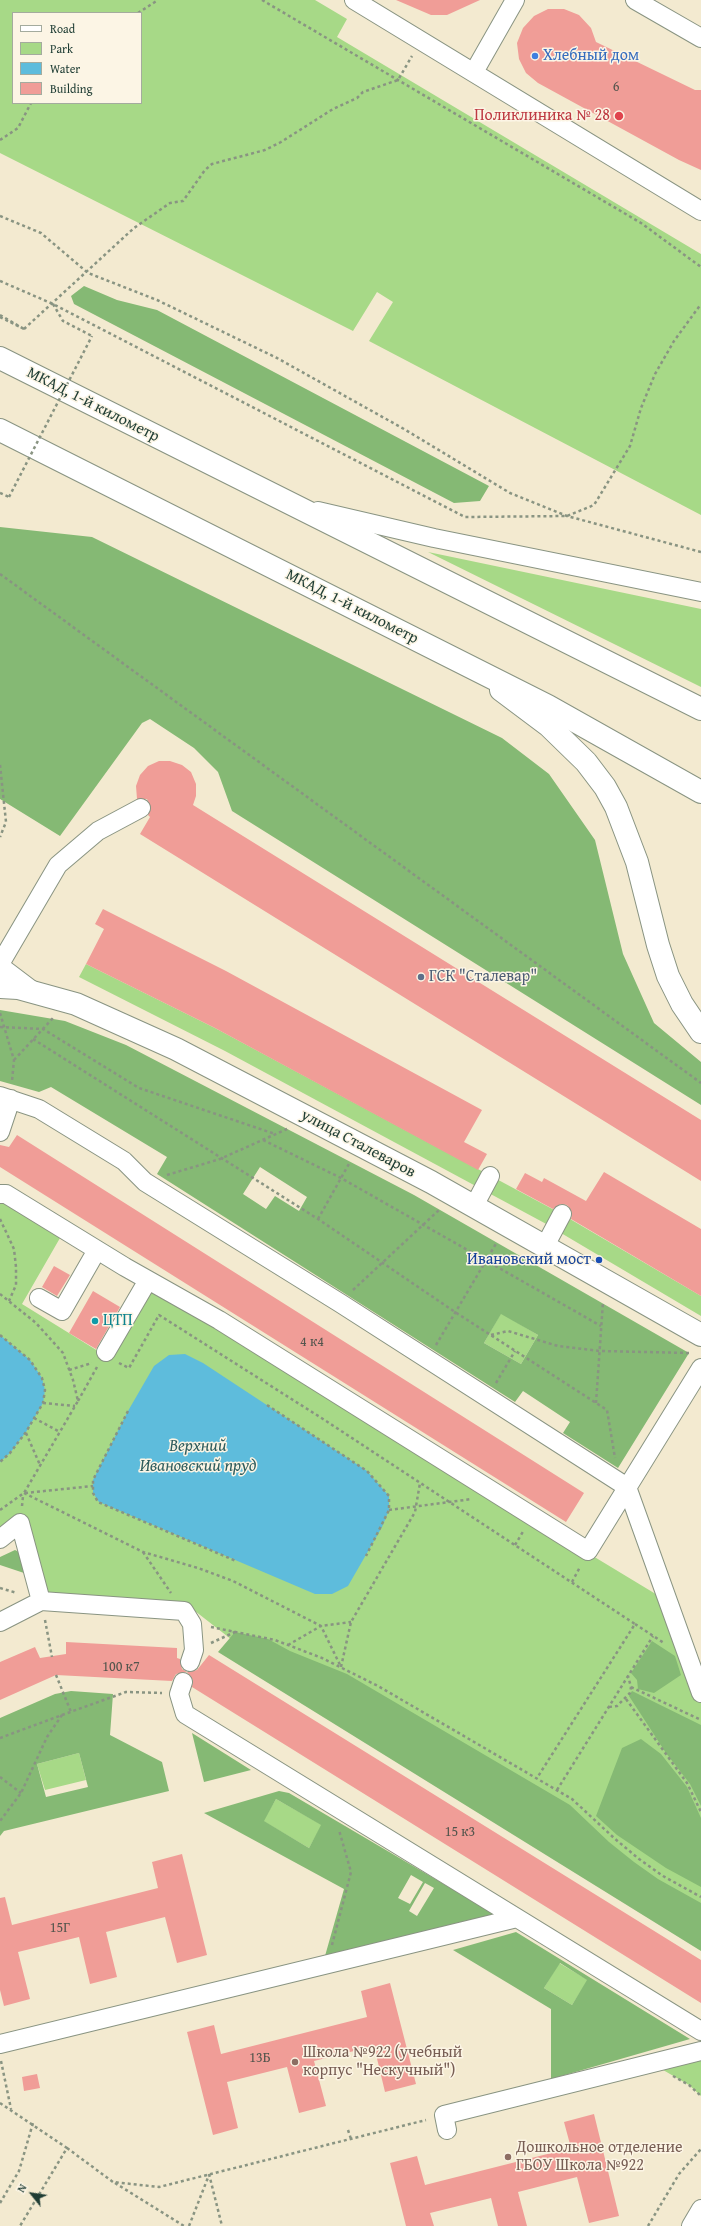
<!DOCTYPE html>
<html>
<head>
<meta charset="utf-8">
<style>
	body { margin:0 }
	#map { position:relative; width:701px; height:2226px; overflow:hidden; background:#f3ead0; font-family:"Gentium Book Plus",serif }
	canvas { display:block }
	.legend { position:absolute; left:12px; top:12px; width:130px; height:92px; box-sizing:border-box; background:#fcf5e5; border:1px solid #a4ab9e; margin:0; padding:5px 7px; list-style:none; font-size:12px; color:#1f3d34 }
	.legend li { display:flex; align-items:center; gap:8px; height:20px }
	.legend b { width:20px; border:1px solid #a4ab9e }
	.north { position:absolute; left:12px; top:2174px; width:40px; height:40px; -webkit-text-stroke:3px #fcf5e5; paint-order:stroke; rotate:300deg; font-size:11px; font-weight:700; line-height:16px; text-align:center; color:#1f3d34 }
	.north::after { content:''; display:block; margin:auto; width:14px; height:18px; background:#1f3d34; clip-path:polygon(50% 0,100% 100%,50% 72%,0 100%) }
</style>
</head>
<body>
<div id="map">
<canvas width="701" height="2226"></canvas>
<ul class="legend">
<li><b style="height:5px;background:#fff"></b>Road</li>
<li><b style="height:11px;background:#a7d987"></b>Park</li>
<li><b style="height:11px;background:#5ebcdc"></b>Water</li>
<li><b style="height:11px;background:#f09d97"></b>Building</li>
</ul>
<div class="north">N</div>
</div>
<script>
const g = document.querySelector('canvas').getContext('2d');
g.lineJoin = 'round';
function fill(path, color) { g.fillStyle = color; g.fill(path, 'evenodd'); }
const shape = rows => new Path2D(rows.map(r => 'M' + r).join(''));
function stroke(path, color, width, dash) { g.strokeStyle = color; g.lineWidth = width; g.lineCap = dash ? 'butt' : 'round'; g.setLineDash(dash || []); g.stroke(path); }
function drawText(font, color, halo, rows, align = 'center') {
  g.font = font + ' "Gentium Book Plus",serif'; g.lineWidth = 3; g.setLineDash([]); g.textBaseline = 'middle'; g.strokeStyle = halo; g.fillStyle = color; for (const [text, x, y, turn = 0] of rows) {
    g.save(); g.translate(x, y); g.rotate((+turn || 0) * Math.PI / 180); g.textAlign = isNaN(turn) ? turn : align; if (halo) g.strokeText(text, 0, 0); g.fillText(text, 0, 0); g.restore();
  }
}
fill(shape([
	[0,0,315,0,347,19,337,37,701,254,701,515,369,341,393,302,377,292,353,331,0,153],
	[13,13,141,13,141,103,13,103],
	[428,552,701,609,701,687],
	[86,964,215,1028,558,1212,550,1226,225,1051,79,977],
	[0,1201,60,1238,22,1304,106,1356,148,1287,659,1596,701,1697,701,1920,236,1643,186,1604,47,1595,21,1516,0,1533],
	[570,1219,701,1296,701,1316,561,1233],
	[501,1313,538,1335,521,1364,484,1343],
	[79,1753,86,1780,45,1790,37,1764],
	[276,1799,322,1825,309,1848,263,1821],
	[559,1963,588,1980,572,2005,544,1988],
	[701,2051,701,2096,689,2085,651,2063]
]), '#a7d987');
fill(shape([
	[84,286,117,300,157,310,489,486,480,501,454,503,74,304,71,296],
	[0,527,92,537,502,738,549,774,595,840,623,954,654,1023,701,1062,701,1105,232,811,218,772,194,748,150,719,142,723,60,836,0,799],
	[0,1010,65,1021,126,1045,414,1195,689,1353,618,1468,563,1433,570,1422,523,1391,515,1402,157,1174,167,1157,51,1087,39,1092,0,1081],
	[260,1167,307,1197,299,1211,275,1196,266,1209,243,1194],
	[501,1314,538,1335,521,1364,484,1343],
	[15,1550,23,1554,27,1574,0,1565,0,1557],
	[235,1632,268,1639,290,1651,347,1674,570,1805,609,1842,634,1862,658,1879,701,1903,701,1951,218,1652],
	[652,1641,675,1656,681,1675,654,1693,638,1689,637,1680,631,1673],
	[71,1691,113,1694,110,1735,162,1762,169,1791,4,1831,0,1836,0,1718,55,1694],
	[79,1753,88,1787,46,1797,37,1764],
	[632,1691,701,1725,701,1806,690,1784,666,1753,629,1696],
	[192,1733,251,1770,204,1782],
	[641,1739,661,1754,687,1787,701,1818,701,1887,666,1868,617,1835,596,1816,622,1748],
	[279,1791,289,1793,498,1916,325,1956,344,1889,204,1813],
	[276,1799,321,1825,309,1848,264,1821],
	[411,1875,423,1882,410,1904,398,1898],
	[425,1883,434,1888,417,1916,409,1911],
	[516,1932,690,2039,551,2079,551,2009,453,1950],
	[560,1963,587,1980,572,2005,544,1988]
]), '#85b974');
fill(shape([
	[0,1335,30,1360,42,1378,45,1390,43,1403,26,1432,10,1453,0,1462],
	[185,1354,203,1363,367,1471,389,1496,389,1510,382,1527,348,1586,332,1594,315,1594,99,1502,93,1493,93,1480,128,1411,154,1366,169,1355]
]), '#5ebcdc');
fill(shape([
	[396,0,480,0,447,15,431,15],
	[548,9,564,9,579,15,591,28,596,42,695,90,701,90,701,170,679,160,538,83,526,73,519,59,517,43,523,28,534,16],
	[159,761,170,761,182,765,191,772,196,784,196,796,193,805,701,1120,701,1181,140,834,150,817,148,815,151,808,147,799,137,799,136,786,140,775,148,766],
	[103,909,226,971,482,1110,464,1142,487,1154,478,1170,215,1028,86,964,104,929,95,924],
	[17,1135,584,1493,566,1522,0,1167,0,1145,9,1147],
	[604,1172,701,1229,701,1296,571,1219,572,1213,567,1205,561,1204,553,1209,516,1189,525,1173,542,1182,544,1178,586,1201],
	[54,1266,70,1275,57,1296,42,1287],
	[93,1291,120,1307,96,1349,69,1333],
	[66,1642,177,1648,177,1658,180,1659,182,1669,187,1672,197,1670,209,1655,701,1960,701,2003,192,1687,193,1680,187,1672,176,1674,172,1681,56,1675,0,1700,0,1662,35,1647,40,1658,66,1654],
	[182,1854,207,1955,177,1963,165,1917,106,1932,117,1977,90,1984,79,1937,18,1952,30,1999,4,2006,0,1990,0,1898,5,1897,12,1925,158,1888,152,1862],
	[390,1983,416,2084,385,2092,374,2046,314,2061,326,2106,299,2113,287,2067,227,2082,238,2128,213,2135,187,2032,214,2025,221,2054,367,2017,361,1991],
	[37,2074,40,2088,24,2091,22,2077],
	[594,2114,619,2216,589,2223,577,2177,518,2192,527,2226,498,2226,491,2198,430,2213,434,2226,406,2226,390,2163,417,2156,425,2185,571,2148,564,2122]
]), '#f09d97');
const minor = shape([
	[354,0,701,211],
	[635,0,701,38],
	[474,72,515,0],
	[318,511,434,538,701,592],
	[0,964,58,865,98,831,141,808],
	[0,966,33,991],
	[0,1096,39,1109,124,1161,145,1182,340,1303,627,1487,701,1693],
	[0,1132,11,1099],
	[0,1194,6,1194,125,1267,219,1320,588,1551,701,1368],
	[474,1206,490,1176],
	[545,1246,562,1214],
	[39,1298,62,1311,97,1250],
	[106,1352,148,1280],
	[0,1539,20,1523,41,1601],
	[0,1622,41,1601,184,1611,192,1624,194,1650,190,1662],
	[183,1682,179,1694,185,1714,701,2031],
	[0,2044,517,1918],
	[447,2130,444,2115,701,2051],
	[691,2226,701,2209]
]);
const major = shape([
	[501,690,549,726,586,762,605,787,616,807,637,862,658,945,668,976,682,1004,701,1032],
	[0,987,18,988,76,1004,176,1049,431,1182,701,1335]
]);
const highway = shape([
	[0,358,701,709],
	[0,430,548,706,701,792]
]);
stroke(minor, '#899482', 20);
stroke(major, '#899482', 24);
stroke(highway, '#899482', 24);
stroke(shape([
	[262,0,641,223,701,267],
	[138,13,158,0],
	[0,140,18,128,31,103],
	[0,216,41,233,88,273,157,300,277,358,404,429,510,493,567,516,701,552],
	[0,281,53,304,465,517,567,516,594,505,630,446,641,408,655,374,674,341,701,304],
	[53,304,63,321,92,336],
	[0,315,24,329],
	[0,317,24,329],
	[24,329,134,228,170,203,183,201,205,170,212,164,265,150,281,142,333,109,357,98,363,92,398,80,412,56],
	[0,493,9,497],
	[0,574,701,1083],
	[0,765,6,822,0,837],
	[0,1013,14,1060,12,1081],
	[0,1027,43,1029,139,1088,275,1134],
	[33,1039,318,1219,455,1312,607,1410,615,1458],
	[14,1060,53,1018],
	[263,1140,341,1178,601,1326],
	[167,1175,220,1159,287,1129],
	[0,1219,14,1249,16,1267,16,1285,9,1301],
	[318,1219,350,1162],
	[353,1290,439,1210],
	[0,1294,36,1323,63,1353,73,1380,78,1401,24,1493,0,1510],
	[0,1335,30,1360,42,1378,45,1390,43,1403,26,1432,10,1453,0,1462],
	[491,1335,508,1331,558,1346,600,1351,691,1353],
	[436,1345,497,1242],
	[119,1363,129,1368,159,1315,323,1419,635,1624,537,1778],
	[69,1370,92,1363],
	[496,1383,515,1351],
	[78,1401,97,1367],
	[43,1403,75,1406],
	[596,1403,603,1302],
	[267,1405,367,1471,389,1496,389,1510,366,1556],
	[128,1411,93,1480,93,1493,98,1502,236,1561],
	[34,1418,60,1432],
	[26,1433,40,1465],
	[24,1493,143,1552,198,1568,233,1581,321,1626,351,1622],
	[25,1493,93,1486],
	[22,1506,23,1496],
	[389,1510,472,1499],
	[515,1545,524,1530],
	[143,1552,171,1593],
	[572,1582,580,1567],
	[0,1588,17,1593],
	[45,1620,52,1657],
	[635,1624,664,1643],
	[211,1627,275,1640,322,1658,378,1686,572,1799,614,1838,639,1859,663,1876,701,1897],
	[211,1643,235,1632],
	[288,1645,321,1626,341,1667],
	[341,1667,351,1622,415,1512,420,1483],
	[56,1675,71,1712],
	[631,1687,701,1720],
	[626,1699,687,1783,701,1812],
	[609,1707,617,1706,630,1693,631,1687,628,1676],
	[62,1715,126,1692,162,1693],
	[0,1738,62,1715,47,1737,21,1793,0,1821],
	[0,1777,21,1793],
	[557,1790,653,1636],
	[332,1945,351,1872,339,1830],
	[1,2061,11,2109],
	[673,2076,689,2085,701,2096],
	[0,2103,67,2148,20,2226],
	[348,2130,351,2139],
	[67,2148,113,2182,159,2187,426,2120],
	[209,2174,222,2226],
	[115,2183,184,2226],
	[0,2203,19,2171,33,2123],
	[189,2226,209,2175],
	[648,2226,679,2174,701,2149]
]), '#899482', 2.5, [3, 3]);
stroke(minor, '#fff', 18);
stroke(major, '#fff', 22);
stroke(highway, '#fff', 22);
stroke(shape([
	[9,497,92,336]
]), '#899482', 2.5, [3, 3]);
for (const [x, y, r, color] of [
	[535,56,4,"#3f7fe0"],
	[619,116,5,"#e0444e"],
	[421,977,4,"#5c6f8a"],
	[599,1260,4,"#1a4fb4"],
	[95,1321,4,"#0f9aa8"],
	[295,2062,4,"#8d6e63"],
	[508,2157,4,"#8d6e63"]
]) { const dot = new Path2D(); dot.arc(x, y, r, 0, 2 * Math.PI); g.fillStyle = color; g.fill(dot); stroke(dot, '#fcf5e5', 1.5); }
drawText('14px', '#53554d', null, [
	["6",616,87],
	["4 к4",312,1342],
	["100 к7",121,1667],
	["15 к3",460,1832],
	["15Г",60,1928],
	["13Б",260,2058]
]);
drawText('16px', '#366cbe', '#fcf5e5', [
	["Хлебный дом",543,56]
], 'left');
drawText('16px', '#be3a42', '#fcf5e5', [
	["Поликлиника № 28",610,116]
], 'right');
drawText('16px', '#1f3d34', '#fcf5e5', [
	["МКАД, 1-й километр",93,405,27],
	["МКАД, 1-й километр",352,607,27],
	["улица Сталеваров",358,1144,28]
]);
drawText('16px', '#4e5e75', '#fcf5e5', [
	["ГСК \"Сталевар\"",429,977]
], 'left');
drawText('16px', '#164399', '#fcf5e5', [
	["Ивановский мост",591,1260]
], 'right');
drawText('16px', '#0d838f', '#fcf5e5', [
	["ЦТП",103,1321]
], 'left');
drawText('16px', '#785e54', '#fcf5e5', [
	["Школа №922 (учебный",303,2053],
	["корпус \"Нескучный\")",303,2071],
	["Дошкольное отделение",516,2148],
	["ГБОУ Школа №922",516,2166]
], 'left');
drawText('italic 17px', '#2f5d5e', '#fcf5e5', [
	["Верхний",198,1447],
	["Ивановский пруд",198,1467]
]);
</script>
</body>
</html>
